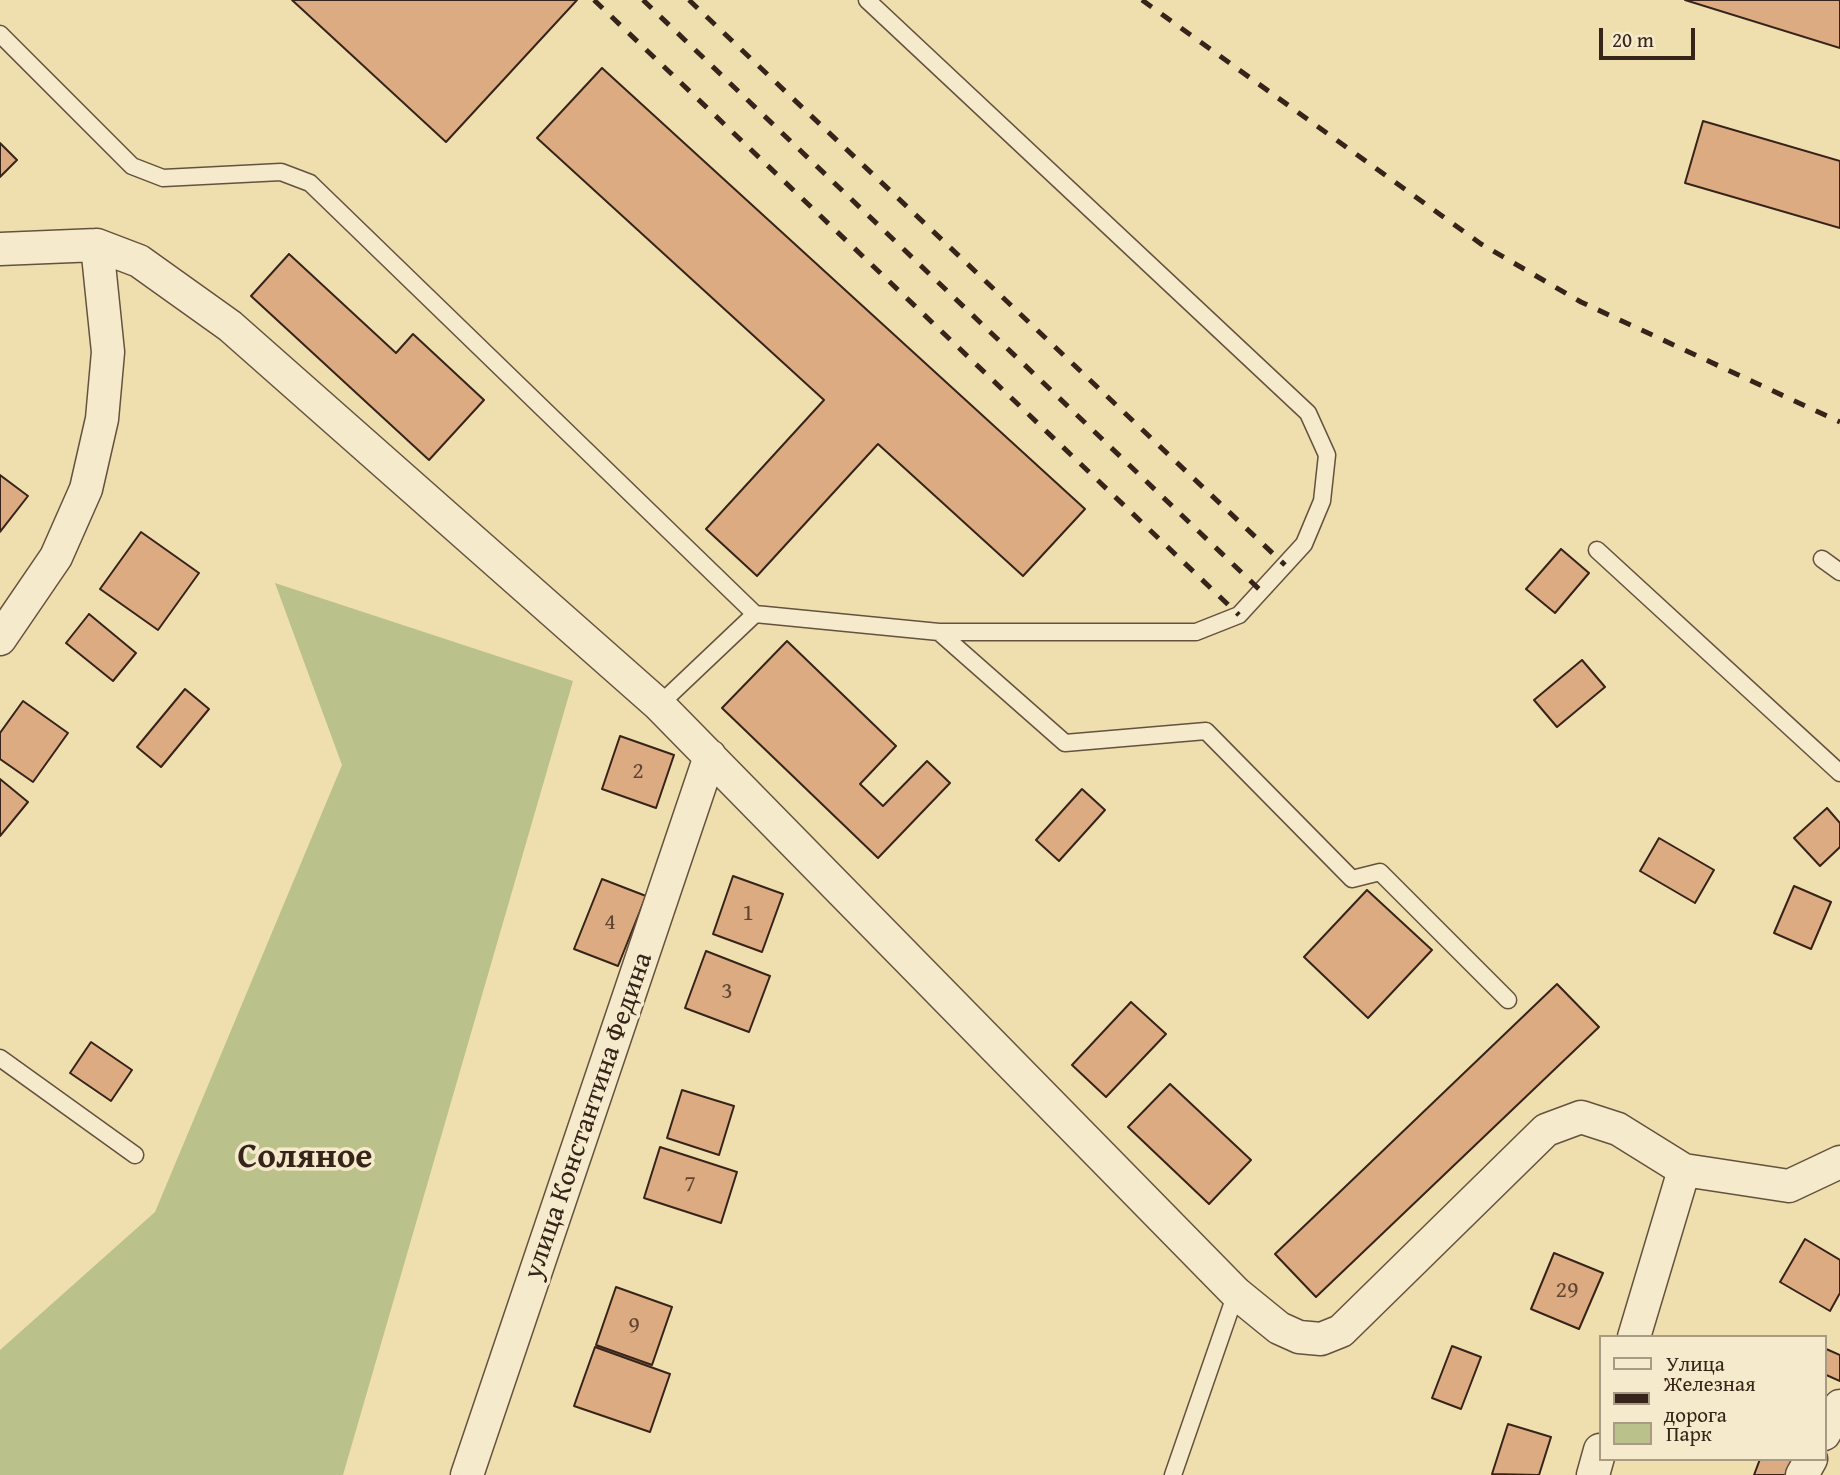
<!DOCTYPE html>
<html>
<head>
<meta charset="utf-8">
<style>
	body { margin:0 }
	#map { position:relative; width:1840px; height:1475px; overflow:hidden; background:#efdfaf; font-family:"Gentium Book Plus",serif }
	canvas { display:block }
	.legend { position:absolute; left:1599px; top:1335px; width:228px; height:126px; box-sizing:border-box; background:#f5eacb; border:2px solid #a99a84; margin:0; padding:9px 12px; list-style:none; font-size:21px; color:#362319 }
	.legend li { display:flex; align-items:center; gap:14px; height:35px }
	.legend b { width:35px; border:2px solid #a99a84 }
	.scale { position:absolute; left:1599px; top:28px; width:96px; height:32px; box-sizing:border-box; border:4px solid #362319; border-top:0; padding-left:9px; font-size:21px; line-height:24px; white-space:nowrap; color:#362319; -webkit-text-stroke:5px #f5eacb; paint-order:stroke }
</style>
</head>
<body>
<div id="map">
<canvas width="1840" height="1475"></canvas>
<ul class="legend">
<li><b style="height:9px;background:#f5eacb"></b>Улица</li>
<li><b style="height:9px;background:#362319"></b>Железная дорога</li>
<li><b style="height:19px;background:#bac18a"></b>Парк</li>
</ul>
<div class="scale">20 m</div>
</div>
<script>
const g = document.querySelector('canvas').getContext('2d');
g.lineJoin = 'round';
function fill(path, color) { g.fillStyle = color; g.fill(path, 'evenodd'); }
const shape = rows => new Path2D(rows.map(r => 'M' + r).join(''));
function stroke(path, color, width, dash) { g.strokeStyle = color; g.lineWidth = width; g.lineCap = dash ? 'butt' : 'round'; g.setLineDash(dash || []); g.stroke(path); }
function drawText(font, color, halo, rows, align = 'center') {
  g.font = font + ' "Gentium Book Plus",serif'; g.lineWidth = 7; g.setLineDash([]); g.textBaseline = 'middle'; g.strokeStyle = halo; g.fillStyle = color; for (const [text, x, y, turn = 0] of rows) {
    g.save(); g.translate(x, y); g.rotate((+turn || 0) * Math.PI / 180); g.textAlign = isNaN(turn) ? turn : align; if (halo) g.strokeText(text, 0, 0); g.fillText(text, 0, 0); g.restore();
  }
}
fill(shape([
	[275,583,573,681,343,1475,0,1475,0,1350,155,1212,342,765]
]), '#bac18a');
const building = shape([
	[292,0,577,0,446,142,292,0],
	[1685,0,1840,0,1840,48,1685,0],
	[602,68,1085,509,1023,576,878,444,757,576,706,529,824,400,537,138,602,68],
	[1703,121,1840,161,1840,228,1685,183,1703,121],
	[0,143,17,160,0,177,0,143],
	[289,254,396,353,413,334,484,400,429,460,251,296,289,254],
	[0,475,28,496,0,532,0,475],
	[141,532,199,573,158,630,100,589,141,532],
	[1561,549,1589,573,1555,613,1526,589,1561,549],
	[89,614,136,653,113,681,66,643,89,614],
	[787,641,896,746,860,784,883,806,927,761,950,783,878,858,722,708,787,641],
	[1582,660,1605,687,1557,727,1534,700,1582,660],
	[185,689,209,709,161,767,137,747,185,689],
	[23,701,68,733,33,782,0,759,0,733,23,701],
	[620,736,674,755,656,808,602,789,620,736],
	[0,779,28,802,0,836,0,779],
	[1082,789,1105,810,1059,861,1036,840,1082,789],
	[1827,808,1840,823,1840,847,1820,866,1794,838,1827,808],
	[1659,838,1714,870,1695,903,1640,871,1659,838],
	[733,876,783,894,762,952,713,934,733,876],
	[602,879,646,896,618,966,574,949,602,879],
	[1794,886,1831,902,1811,949,1774,933,1794,886],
	[1367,890,1432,950,1368,1018,1304,957,1367,890],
	[706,951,770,976,749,1032,685,1008,706,951],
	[1557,984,1599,1027,1316,1297,1275,1254,1557,984],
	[1131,1002,1166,1034,1106,1097,1072,1065,1131,1002],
	[91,1042,132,1070,111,1101,70,1073,91,1042],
	[1170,1084,1251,1160,1209,1204,1128,1127,1170,1084],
	[682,1090,734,1106,719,1155,667,1138,682,1090],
	[660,1147,737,1172,721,1223,644,1198,660,1147],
	[1805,1239,1840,1260,1840,1293,1830,1311,1780,1282,1805,1239],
	[1554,1253,1603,1273,1579,1329,1531,1309,1554,1253],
	[616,1287,672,1307,652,1365,596,1345,616,1287],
	[1452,1346,1481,1357,1461,1409,1432,1398,1452,1346],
	[595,1347,670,1374,650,1432,574,1406,595,1347],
	[1824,1348,1840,1355,1840,1381,1824,1374,1824,1348],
	[1508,1424,1551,1437,1539,1475,1492,1474,1508,1424],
	[1760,1459,1795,1459,1788,1475,1754,1475,1760,1459]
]);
fill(building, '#dcab82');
stroke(building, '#362319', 2);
const service = shape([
	[0,34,132,166,163,178,281,172,310,183,755,614],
	[1597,550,1840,773],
	[1822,559,1840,572],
	[939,632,1065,743,1206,731,1352,879,1380,872,1508,1000],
	[659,705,755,614,939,632,1196,632,1239,615,1304,544,1322,501,1327,455,1308,413,867,0],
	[0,1058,135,1155],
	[1173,1475,1236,1293]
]);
const minor = shape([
	[0,249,97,245,139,261,230,326,659,705,1236,1293,1279,1328,1299,1337,1321,1339,1341,1331,1546,1130,1581,1117,1618,1129,1684,1170,1789,1186,1840,1162],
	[0,639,56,557,86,489,102,419,108,352,97,245],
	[1634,1337,1684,1170],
	[1824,1434,1840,1406],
	[467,1475,710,756],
	[1593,1475,1600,1450],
	[1802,1475,1811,1459]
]);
stroke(service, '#64523e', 19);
stroke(minor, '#64523e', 35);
stroke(service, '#f5eacb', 16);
stroke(minor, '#f5eacb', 32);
stroke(shape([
	[594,0,1239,615],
	[643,0,1261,591],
	[689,0,1285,565],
	[1142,0,1481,244,1581,302,1840,422]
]), '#362319', 5, [12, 12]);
drawText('24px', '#604533', null, [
	["2",638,772],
	["1",748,914],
	["4",610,923],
	["3",727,992],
	["7",690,1185],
	["29",1567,1291],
	["9",634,1326]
]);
drawText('28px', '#362319', '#f5eacb', [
	["улица Константина Федина",589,1116,-71]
]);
drawText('bold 35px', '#362319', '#f5eacb', [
	["Соляное",305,1158]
]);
</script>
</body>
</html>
